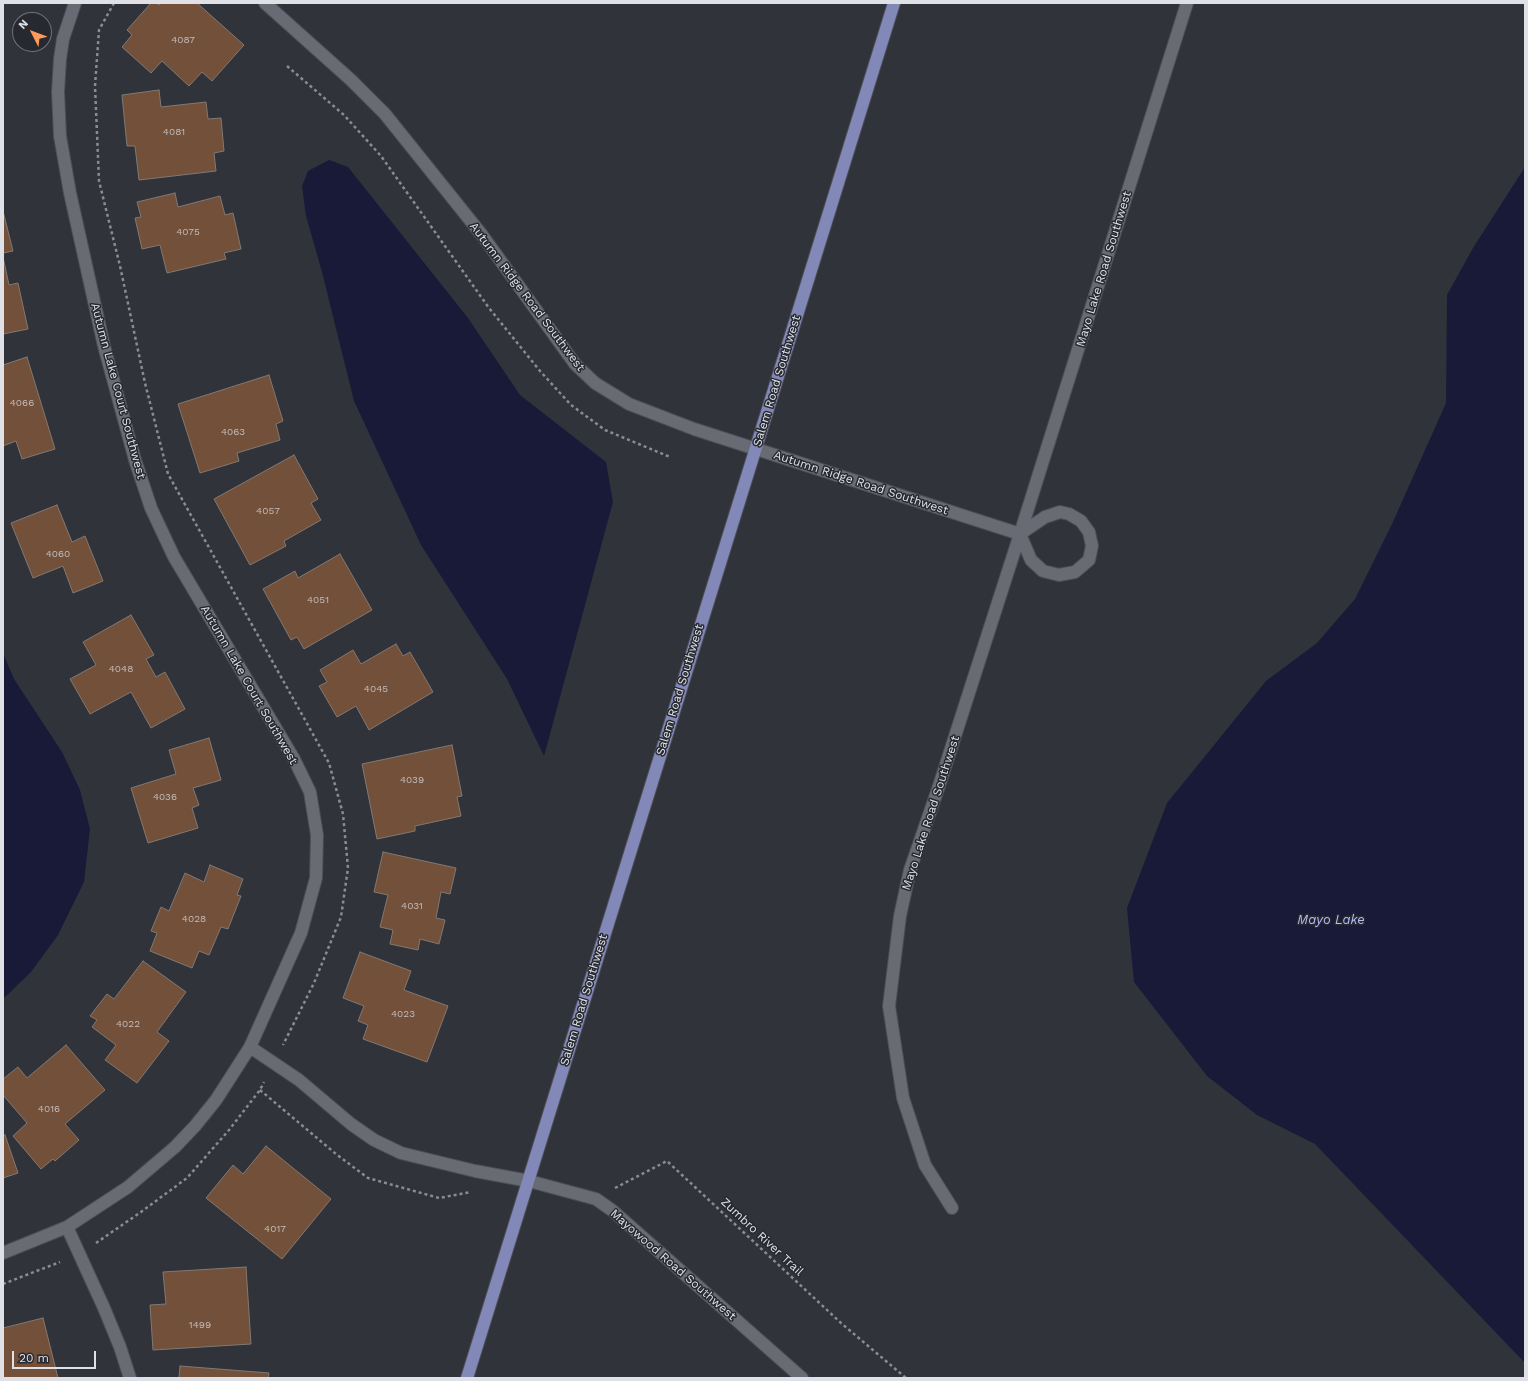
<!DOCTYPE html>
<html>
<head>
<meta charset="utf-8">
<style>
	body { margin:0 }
	#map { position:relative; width:1528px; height:1381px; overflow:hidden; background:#31333b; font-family:"Work Sans",sans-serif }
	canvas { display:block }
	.frame { position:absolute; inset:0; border:4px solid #e0e1e7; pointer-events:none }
	.north { position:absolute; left:12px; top:12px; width:40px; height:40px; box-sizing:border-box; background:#272931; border:1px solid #71737a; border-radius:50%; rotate:312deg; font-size:11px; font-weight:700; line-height:16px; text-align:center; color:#e0e1e7 }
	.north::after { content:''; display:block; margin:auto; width:14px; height:18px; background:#fe9b59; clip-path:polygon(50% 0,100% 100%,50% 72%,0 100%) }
	.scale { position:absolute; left:12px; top:1351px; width:84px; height:18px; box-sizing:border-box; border:2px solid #e0e1e7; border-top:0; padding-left:5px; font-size:12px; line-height:14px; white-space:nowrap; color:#e0e1e7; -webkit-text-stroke:3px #272931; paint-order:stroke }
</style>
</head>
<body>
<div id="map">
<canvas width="1528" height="1381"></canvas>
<div class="frame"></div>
<div class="north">N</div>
<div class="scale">20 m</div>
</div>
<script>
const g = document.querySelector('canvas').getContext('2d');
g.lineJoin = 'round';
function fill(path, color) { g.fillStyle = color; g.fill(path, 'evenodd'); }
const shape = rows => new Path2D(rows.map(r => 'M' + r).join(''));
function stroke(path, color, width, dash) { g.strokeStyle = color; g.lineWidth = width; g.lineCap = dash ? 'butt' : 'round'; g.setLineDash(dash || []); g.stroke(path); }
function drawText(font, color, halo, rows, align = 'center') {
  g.font = font + ' "Work Sans",sans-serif'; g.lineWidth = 3; g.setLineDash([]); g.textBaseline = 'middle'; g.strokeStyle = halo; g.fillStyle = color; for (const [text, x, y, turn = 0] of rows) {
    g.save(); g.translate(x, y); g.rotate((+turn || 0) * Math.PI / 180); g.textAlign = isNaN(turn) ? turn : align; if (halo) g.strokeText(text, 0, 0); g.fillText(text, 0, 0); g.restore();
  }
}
fill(shape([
	[329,160,348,167,468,318,520,395,606,462,613,502,544,756,507,679,421,545,354,401,322,272,306,216,302,186,308,171],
	[1525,167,1525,1363,1315,1144,1257,1115,1207,1076,1134,982,1127,908,1167,803,1266,681,1317,643,1355,599,1392,524,1446,403,1447,295,1473,248],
	[3,653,14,679,62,752,80,790,90,829,84,882,58,935,31,972,3,999]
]), '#181a38');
const building = shape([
	[151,3,156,3,159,5,161,3,197,3,244,45,212,81,202,72,189,86,162,61,151,73,122,47,132,35,127,30,151,3],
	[159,90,161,107,206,102,208,119,221,118,224,151,214,153,216,171,139,180,135,146,127,146,122,95,159,90],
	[175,193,178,207,220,196,225,215,233,213,241,249,224,253,226,259,167,273,160,245,142,249,135,218,141,217,137,202,175,193],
	[3,211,13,251,3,253,3,211],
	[3,257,9,285,18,283,28,329,3,334,3,257],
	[27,357,55,449,22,459,16,441,3,446,3,365,27,357],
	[269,375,283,421,276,424,280,440,237,453,239,461,200,473,178,404,269,375],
	[294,455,318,499,311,503,321,520,284,541,286,546,250,565,214,499,294,455],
	[57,505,72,542,85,536,103,581,73,593,63,566,33,578,11,523,57,505],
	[340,554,372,610,304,649,297,637,291,640,263,589,295,571,298,578,340,554],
	[131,615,154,655,146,659,156,677,165,672,185,709,151,728,131,692,90,714,70,679,96,665,83,642,131,615],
	[396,644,403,656,410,652,433,692,369,730,356,706,337,717,319,686,327,682,320,670,353,650,361,664,396,644],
	[209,738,221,780,193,788,199,805,192,808,198,828,148,843,131,788,176,774,169,750,209,738],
	[452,745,462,796,457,797,461,816,415,826,415,831,377,839,362,764,452,745],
	[383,852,456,868,450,894,441,892,436,918,445,920,439,944,420,939,418,950,390,944,393,930,380,927,388,895,374,892,383,852],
	[210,865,243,879,237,895,241,896,228,929,221,927,209,955,199,951,192,968,150,951,157,933,151,931,161,907,169,911,185,873,204,882,210,865],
	[360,952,411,971,404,990,448,1006,427,1062,363,1039,368,1025,358,1021,364,1006,343,998,360,952],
	[143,961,186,992,157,1032,169,1041,137,1083,105,1060,116,1045,92,1027,97,1020,90,1016,107,994,114,999,143,961],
	[66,1045,105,1090,65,1124,79,1140,55,1161,53,1159,41,1169,13,1136,27,1123,3,1095,3,1079,18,1067,27,1078,66,1045],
	[5,1135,18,1173,3,1178,3,1136,5,1135],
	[266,1146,331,1199,282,1259,206,1198,233,1165,243,1174,266,1146],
	[246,1267,251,1344,153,1350,150,1305,166,1304,163,1272,246,1267],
	[43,1318,58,1378,3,1378,3,1328,43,1318],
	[180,1366,269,1373,268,1378,179,1378,180,1366]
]);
fill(building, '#72503a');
stroke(building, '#827973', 1);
const minor = shape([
	[265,3,351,80,385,114,482,235,575,364,595,383,629,404,694,429,1020,534],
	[1060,512,1069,514,1081,521,1089,532,1092,546,1089,560,1075,572,1059,575,1043,571,1031,560,1020,534,1045,517,1060,512],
	[250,1047,299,1080,351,1124,374,1140,401,1153,475,1171,529,1181,596,1199,613,1211,802,1378],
	[952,1208,925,1165,903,1098,889,1006,900,916,910,870,939,786,1020,534,1187,3],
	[67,1227,104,1308,120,1347,130,1378],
	[3,1253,67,1227,128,1187,175,1147,195,1126,216,1100,250,1047,301,933,316,878,317,835,310,792,294,759,174,557,151,508,135,460,104,346,70,193,60,136,58,92,60,59,63,39,75,3]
]);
const major = shape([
	[467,1378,894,3]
]);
stroke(minor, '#4d4e55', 14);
stroke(major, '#4d4e55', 14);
stroke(shape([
	[114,3,99,30,95,86,99,181,120,266,145,383,168,474,329,763,343,814,348,868,341,917,314,983,283,1045],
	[287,66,344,115,381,156,489,308,540,371,571,405,605,430,670,457],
	[260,1090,336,1154,368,1178,439,1198,471,1192],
	[615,1188,667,1161,841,1323,906,1378],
	[96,1243,141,1212,187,1178,229,1130,260,1090,264,1082],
	[3,1284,60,1262]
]), '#8b8c93', 2.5, [3, 3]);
stroke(minor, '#696b74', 12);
stroke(major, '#8288b7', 12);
drawText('10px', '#c4bdbc', null, [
	["4087",183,40],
	["4081",174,132],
	["4075",188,232],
	["4066",22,403],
	["4063",233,432],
	["4057",268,511],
	["4060",58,554],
	["4051",318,600],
	["4048",121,669],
	["4045",376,689],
	["4039",412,780],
	["4036",165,797],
	["4031",412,906],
	["4028",194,919],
	["4023",403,1014],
	["4022",128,1024],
	["4016",49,1109],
	["4017",275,1229],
	["1499",200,1325]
]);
drawText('12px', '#e0e1e7', '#272931', [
	["Mayo Lake Road Southwest",1104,269,-73],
	["Autumn Ridge Road Southwest",527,297,53],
	["Salem Road Southwest",777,381,-73],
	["Autumn Lake Court Southwest",118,391,75],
	["Autumn Ridge Road Southwest",861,483,18],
	["Autumn Lake Court Southwest",249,685,60],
	["Salem Road Southwest",680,690,-73],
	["Mayo Lake Road Southwest",931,813,-72],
	["Salem Road Southwest",584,1000,-73],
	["Zumbro River Trail",762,1237,43],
	["Mayowood Road Southwest",673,1265,41]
]);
drawText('italic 13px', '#b3bcf9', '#272931', [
	["Mayo Lake",1331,920]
]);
</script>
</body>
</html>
